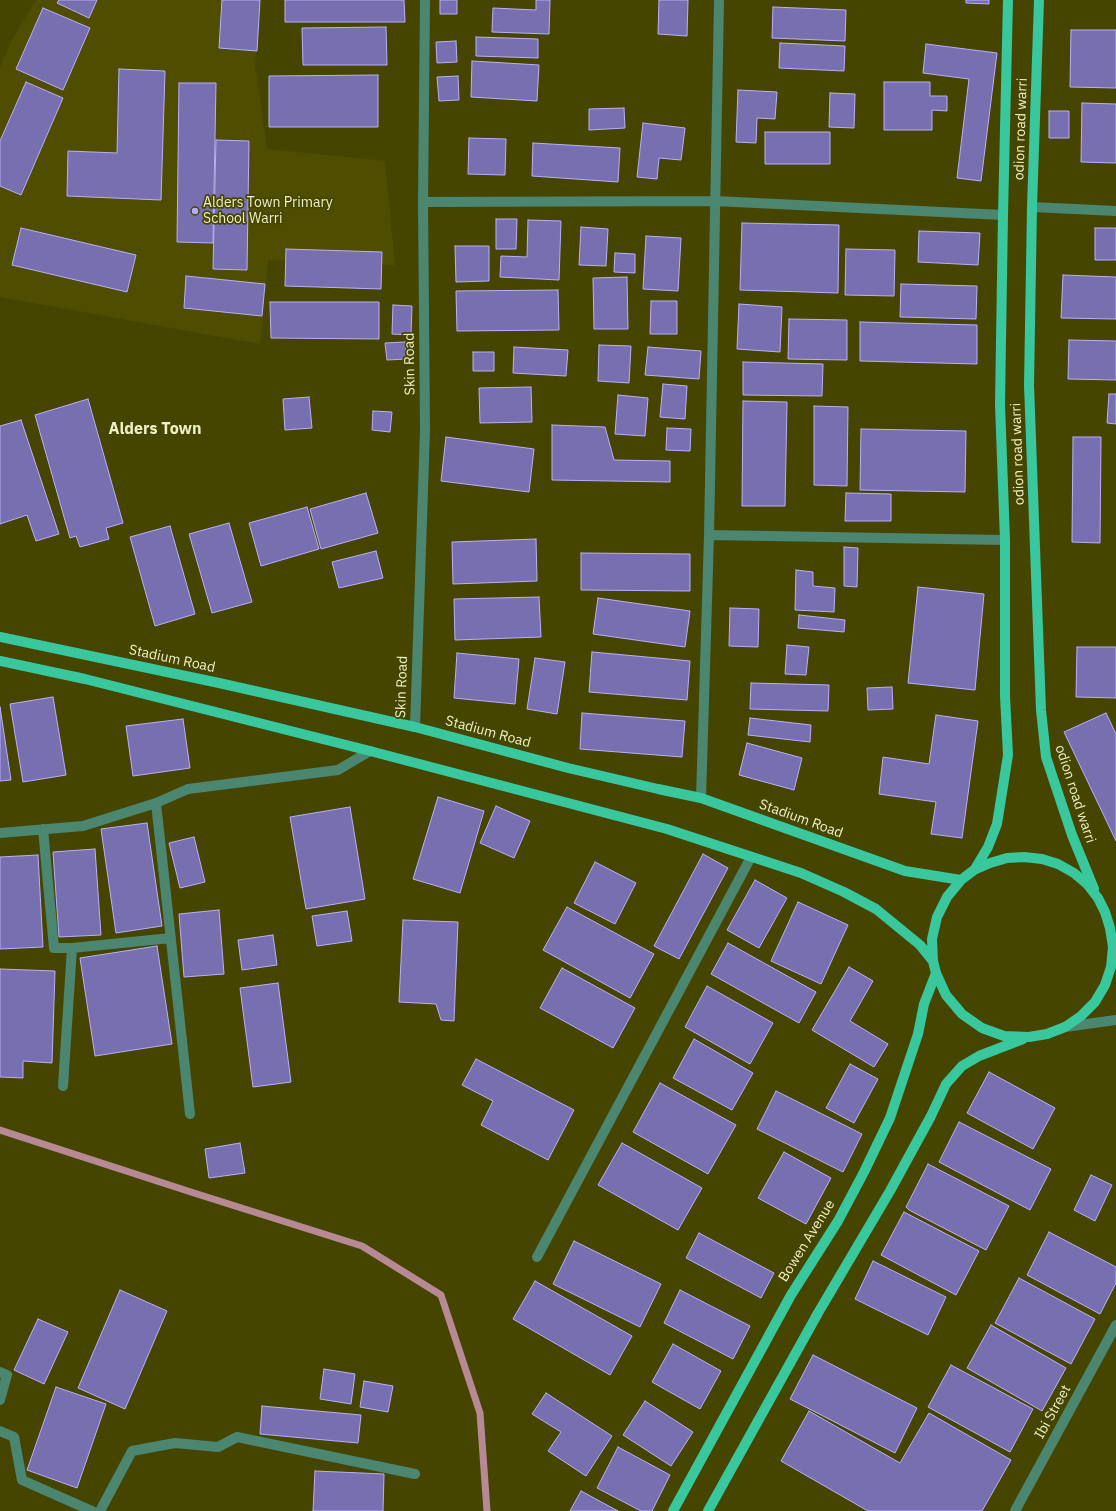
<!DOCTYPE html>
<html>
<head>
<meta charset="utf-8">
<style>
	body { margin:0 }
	canvas { display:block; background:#464500 }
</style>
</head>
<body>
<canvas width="1116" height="1511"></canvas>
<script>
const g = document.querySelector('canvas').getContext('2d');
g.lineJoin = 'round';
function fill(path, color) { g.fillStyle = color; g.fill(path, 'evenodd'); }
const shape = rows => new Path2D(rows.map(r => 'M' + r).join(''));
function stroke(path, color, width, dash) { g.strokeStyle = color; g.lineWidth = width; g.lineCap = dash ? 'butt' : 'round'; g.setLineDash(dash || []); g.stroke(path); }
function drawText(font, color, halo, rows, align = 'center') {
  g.font = font + ' "IBM Plex Sans",sans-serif'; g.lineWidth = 3.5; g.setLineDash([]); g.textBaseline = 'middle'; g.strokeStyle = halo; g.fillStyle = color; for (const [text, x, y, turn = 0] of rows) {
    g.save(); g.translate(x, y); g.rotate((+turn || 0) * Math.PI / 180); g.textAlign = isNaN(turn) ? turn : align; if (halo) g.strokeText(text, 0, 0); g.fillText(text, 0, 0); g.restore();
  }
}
fill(shape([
	[36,0,261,0,255,66,267,149,385,161,395,265,268,260,260,344,0,297,0,68,12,40]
]), '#4f4e00');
stroke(shape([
	[0,1130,194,1193,362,1246,441,1295,480,1413,487,1511]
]), '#b78995', 7);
const building = shape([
	[59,0,97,0,89,18,57,3,59,0],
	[222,0,260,0,257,51,219,48,222,0],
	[285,0,404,0,405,22,285,22,285,0],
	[440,0,457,0,457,14,440,14,440,0],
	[536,0,550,0,549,34,492,32,493,8,536,10,536,0],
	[659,0,688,0,687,36,658,34,659,0],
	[966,0,989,0,989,4,966,3,966,0],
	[773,7,846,10,845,41,772,38,773,7],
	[43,8,90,28,63,90,16,69,43,8],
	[386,27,387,65,303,65,302,28,386,27],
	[1071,30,1116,30,1116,88,1070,87,1071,30],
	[476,37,538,39,538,58,476,56,476,37],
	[456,41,457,62,437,63,436,42,456,41],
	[780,43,845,46,844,71,779,68,780,43],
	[926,44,997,53,981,181,957,178,969,79,923,73,926,44],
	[472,61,539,65,537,101,471,97,472,61],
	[119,69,165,71,161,200,67,196,68,151,117,153,119,69],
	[378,75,378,127,269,127,269,76,378,75],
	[458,76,459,100,439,101,437,77,458,76],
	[26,82,63,98,21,195,0,186,0,141,26,82],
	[884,82,930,82,930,96,947,96,947,111,932,110,932,130,884,130,884,82],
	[179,83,216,83,213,243,177,242,179,83],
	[738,90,777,92,775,119,757,118,756,143,736,142,738,90],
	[830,93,855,94,854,128,829,127,830,93],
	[1082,103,1116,104,1116,163,1081,162,1082,103],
	[624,108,625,128,589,130,589,109,624,108],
	[1049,111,1069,111,1069,138,1049,138,1049,111],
	[643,123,685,128,681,160,659,158,657,179,637,177,643,123],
	[765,132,830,132,830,164,765,164,765,132],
	[469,138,506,139,505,175,468,174,469,138],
	[216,140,249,141,247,270,213,269,216,140],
	[533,143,620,148,618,182,532,176,533,143],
	[496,219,517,219,516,249,496,249,496,219],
	[528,220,561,221,559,280,500,277,501,256,527,257,528,220],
	[742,223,839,225,838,293,740,290,742,223],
	[581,227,608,229,606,266,579,265,581,227],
	[21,228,136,255,127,292,12,265,21,228],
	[1095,228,1116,228,1116,260,1095,260,1095,228],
	[919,231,980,233,978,265,918,262,919,231],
	[646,236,681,238,678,291,643,289,646,236],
	[455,246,489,246,489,281,456,282,455,246],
	[286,249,382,252,381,289,285,286,286,249],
	[846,249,895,250,894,296,845,295,846,249],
	[615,253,635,254,635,273,614,272,615,253],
	[1063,275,1116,277,1116,319,1061,318,1063,275],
	[186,276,265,284,262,316,184,308,186,276],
	[627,277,628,329,594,329,593,278,627,277],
	[901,284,977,286,976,319,900,317,901,284],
	[558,290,559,330,457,331,456,291,558,290],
	[651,301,677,301,677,334,650,334,651,301],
	[270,302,379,302,379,339,271,338,270,302],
	[739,304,782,307,780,352,737,349,739,304],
	[393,305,412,306,411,335,392,334,393,305],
	[789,319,847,320,847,360,788,359,789,319],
	[860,322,977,325,977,364,860,361,860,322],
	[1069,340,1116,341,1116,380,1068,379,1069,340],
	[405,342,407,359,387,360,385,343,405,342],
	[599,345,631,346,629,383,598,381,599,345],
	[514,347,568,350,566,376,513,373,514,347],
	[648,347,701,351,699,379,645,375,648,347],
	[473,352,494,352,494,371,473,371,473,352],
	[743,362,823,364,822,396,743,395,743,362],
	[663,384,687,386,685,419,660,417,663,384],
	[531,387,532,422,480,423,479,388,531,387],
	[1109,394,1116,394,1116,424,1107,423,1109,394],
	[618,395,648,398,645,436,615,434,618,395],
	[309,397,312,428,285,430,283,399,309,397],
	[88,399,123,523,106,528,109,539,80,547,76,536,70,538,35,415,88,399],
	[743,401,787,402,785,506,742,506,743,401],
	[814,406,848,407,847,486,814,485,814,406],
	[373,411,392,412,390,432,372,430,373,411],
	[21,420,59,534,36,541,27,515,0,524,0,426,21,420],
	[552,425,605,427,614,460,670,461,670,482,552,480,552,425],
	[667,428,691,429,690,451,666,450,667,428],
	[861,429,966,431,965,492,860,490,861,429],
	[446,437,534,449,529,492,441,481,446,437],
	[1073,437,1101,437,1100,543,1072,542,1073,437],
	[366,493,378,533,321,549,310,509,366,493],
	[846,493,891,494,891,521,845,521,846,493],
	[307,507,319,549,261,566,249,523,307,507],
	[229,523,252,602,212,613,189,534,229,523],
	[170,526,195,614,155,626,130,537,170,526],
	[536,539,537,581,453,584,452,542,536,539],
	[844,547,858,548,857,587,844,586,844,547],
	[376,551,383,578,339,588,332,562,376,551],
	[581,553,690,554,690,591,581,590,581,553],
	[796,570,813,572,813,586,835,588,834,612,795,610,796,570],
	[918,587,984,594,975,690,908,683,918,587],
	[539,597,541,637,455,640,454,599,539,597],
	[598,598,690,611,685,647,593,634,598,598],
	[730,608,759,609,758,647,729,646,730,608],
	[799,615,845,620,844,632,798,628,799,615],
	[787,645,809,647,806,675,785,674,787,645],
	[1077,647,1116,647,1116,698,1076,697,1077,647],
	[592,652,690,661,687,700,589,692,592,652],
	[457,653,519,659,515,704,454,698,457,653],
	[535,658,565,662,557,714,527,709,535,658],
	[751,683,829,685,828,711,750,709,751,683],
	[892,687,893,709,868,710,867,688,892,687],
	[53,697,66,775,23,782,10,704,53,697],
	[0,707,11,780,0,781,0,707],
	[582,713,685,721,682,757,580,749,582,713],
	[1106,713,1116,734,1116,841,1064,732,1106,713],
	[936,715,978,721,962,838,931,834,936,802,879,794,883,757,929,764,936,715],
	[750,718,811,725,810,742,748,735,750,718],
	[183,719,190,768,133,776,126,726,183,719],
	[747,743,802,758,794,790,739,775,747,743],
	[438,797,484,811,460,893,413,879,438,797],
	[496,806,530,821,514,858,480,843,496,806],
	[350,807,365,899,306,909,290,817,350,807],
	[147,823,162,926,116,933,101,829,147,823],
	[194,837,205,882,180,888,169,843,194,837],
	[95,849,101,935,59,937,53,852,95,849],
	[703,854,728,868,679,959,654,946,703,854],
	[38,855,43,947,0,949,0,857,38,855],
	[595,862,636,883,615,924,574,903,595,862],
	[755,880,787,898,759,948,727,930,755,880],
	[798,902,848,925,821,984,771,961,798,902],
	[567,907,654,954,630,998,543,950,567,907],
	[219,910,224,974,184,977,179,914,219,910],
	[347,911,352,941,317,946,312,916,347,911],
	[403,920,458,922,454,1021,441,1020,436,1004,399,1002,403,920],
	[273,935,277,965,242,970,238,940,273,935],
	[728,943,816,992,799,1023,711,974,728,943],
	[157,946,172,1044,95,1056,80,958,157,946],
	[849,967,873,981,850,1021,888,1044,874,1067,812,1030,849,967],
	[562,968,635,1008,613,1048,540,1008,562,968],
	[0,969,55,971,52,1063,23,1061,23,1078,0,1077,0,969],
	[278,983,291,1082,253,1087,240,988,278,983],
	[707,986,773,1023,750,1064,685,1027,707,986],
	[694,1039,753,1073,732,1110,673,1078,694,1039],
	[476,1059,574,1110,548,1160,481,1125,493,1101,462,1085,476,1059],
	[850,1064,878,1079,854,1123,826,1108,850,1064],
	[989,1072,1055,1108,1033,1149,967,1113,989,1072],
	[660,1083,736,1125,708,1174,633,1132,660,1083],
	[776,1091,862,1134,843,1172,757,1129,776,1091],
	[959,1122,1051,1169,1030,1210,939,1162,959,1122],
	[240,1143,245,1173,209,1178,205,1149,240,1143],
	[622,1143,702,1188,678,1230,598,1185,622,1143],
	[784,1152,831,1178,806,1224,758,1198,784,1152],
	[928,1164,1009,1206,986,1250,909,1210,906,1207,928,1164],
	[1091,1175,1112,1185,1095,1221,1074,1210,1091,1175],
	[904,1212,979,1251,956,1295,881,1255,904,1212],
	[1049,1232,1116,1267,1116,1283,1100,1314,1027,1275,1049,1232],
	[699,1233,774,1273,761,1298,686,1258,699,1233],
	[574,1241,661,1284,640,1327,553,1284,574,1241],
	[873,1261,946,1297,928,1335,855,1299,873,1261],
	[1019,1278,1095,1319,1071,1364,995,1323,1019,1278],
	[535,1281,632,1336,610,1375,513,1319,535,1281],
	[120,1290,167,1311,125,1409,78,1388,120,1290],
	[680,1290,750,1326,733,1359,664,1323,680,1290],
	[38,1319,68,1332,44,1384,14,1370,38,1319],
	[991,1325,1066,1368,1042,1411,967,1368,991,1325],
	[673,1344,721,1371,700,1409,652,1382,673,1344],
	[813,1355,917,1408,895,1453,790,1399,813,1355],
	[951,1365,1033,1409,1010,1452,928,1407,951,1365],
	[324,1369,355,1374,351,1404,320,1399,324,1369],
	[364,1381,393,1386,388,1412,360,1407,364,1381],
	[56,1387,106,1404,77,1488,27,1470,56,1387],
	[546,1393,612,1436,586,1476,548,1451,561,1432,532,1414,546,1393],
	[645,1401,693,1432,671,1466,623,1435,645,1401],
	[262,1406,361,1415,358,1443,260,1434,262,1406],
	[809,1411,900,1463,929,1413,1011,1460,982,1511,868,1511,781,1461,809,1411],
	[618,1447,670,1475,652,1511,641,1511,597,1488,618,1447],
	[315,1471,384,1474,383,1511,313,1511,315,1471],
	[581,1491,618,1511,570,1511,581,1491]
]);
fill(building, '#776faf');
stroke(building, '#b8b0fa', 1);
stroke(shape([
	[423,202,715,201,1003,215],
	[1032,207,1116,211],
	[709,535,1005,540],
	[415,727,425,430,423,202,425,0],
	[701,798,709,535,719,0],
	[156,803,190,1114],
	[43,829,54,948,72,948,63,1086],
	[0,833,83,826,156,803,188,789,338,770,370,751],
	[72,948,171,938],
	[1065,1027,1116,1020],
	[537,1257,751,857],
	[0,1372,7,1375,0,1400],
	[0,1431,14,1437,22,1480,92,1511],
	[100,1511,132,1451,175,1443,218,1447,237,1437,415,1474],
	[1015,1511,1116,1325]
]), '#4b8671', 10);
stroke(shape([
	[1039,0,1032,207,1029,385,1041,710,1046,757,1072,835,1094,889],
	[0,637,219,683,415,727,568,768,658,789,701,798,905,871,961,880],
	[0,661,85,679,370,751,667,829,801,873,844,892,876,909,920,945,933,961,936,973,946,995,962,1014,982,1028,1004,1036,1029,1037,1047,1034,1065,1027,1081,1016,1095,1002,1105,985,1111,967,1113,947,1110,928,1105,912,1098,898,1087,884,1074,873,1058,864,1042,859,1024,857,1007,858,990,863,974,870,961,880,947,897,937,917,932,939,933,961],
	[975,869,988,847,997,824,1008,755,1005,696,1005,540,1000,404,1003,215,1008,0],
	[673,1511,791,1295,838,1221,864,1172,890,1118,918,1034,924,1004,936,973],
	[708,1511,818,1313,890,1191,931,1116,946,1084,962,1066,979,1056,1023,1039]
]), '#39c79d', 10);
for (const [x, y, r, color] of [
	[195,211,4,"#b5acf8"]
]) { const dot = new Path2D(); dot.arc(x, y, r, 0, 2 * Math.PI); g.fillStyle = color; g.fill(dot); stroke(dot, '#464500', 1.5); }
drawText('14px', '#eef0c8', '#464500', [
	["odion road warri",1021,129,-88],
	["Skin Road",410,364,-91],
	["odion road warri",1018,454,-92],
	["Stadium Road",172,659,12],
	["Skin Road",402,687,-88],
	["Stadium Road",488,732,15],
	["odion road warri",1075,794,72],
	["Stadium Road",801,819,20],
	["Bowen Avenue",807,1241,-58],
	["Ibi Street",1053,1412,-61]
]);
drawText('14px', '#eef0c8', '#464500', [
	["Alders Town Primary",203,203],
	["School Warri",203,219]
], 'left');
drawText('bold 16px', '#eef0c8', '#464500', [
	["Alders Town",155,429]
]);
</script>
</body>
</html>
